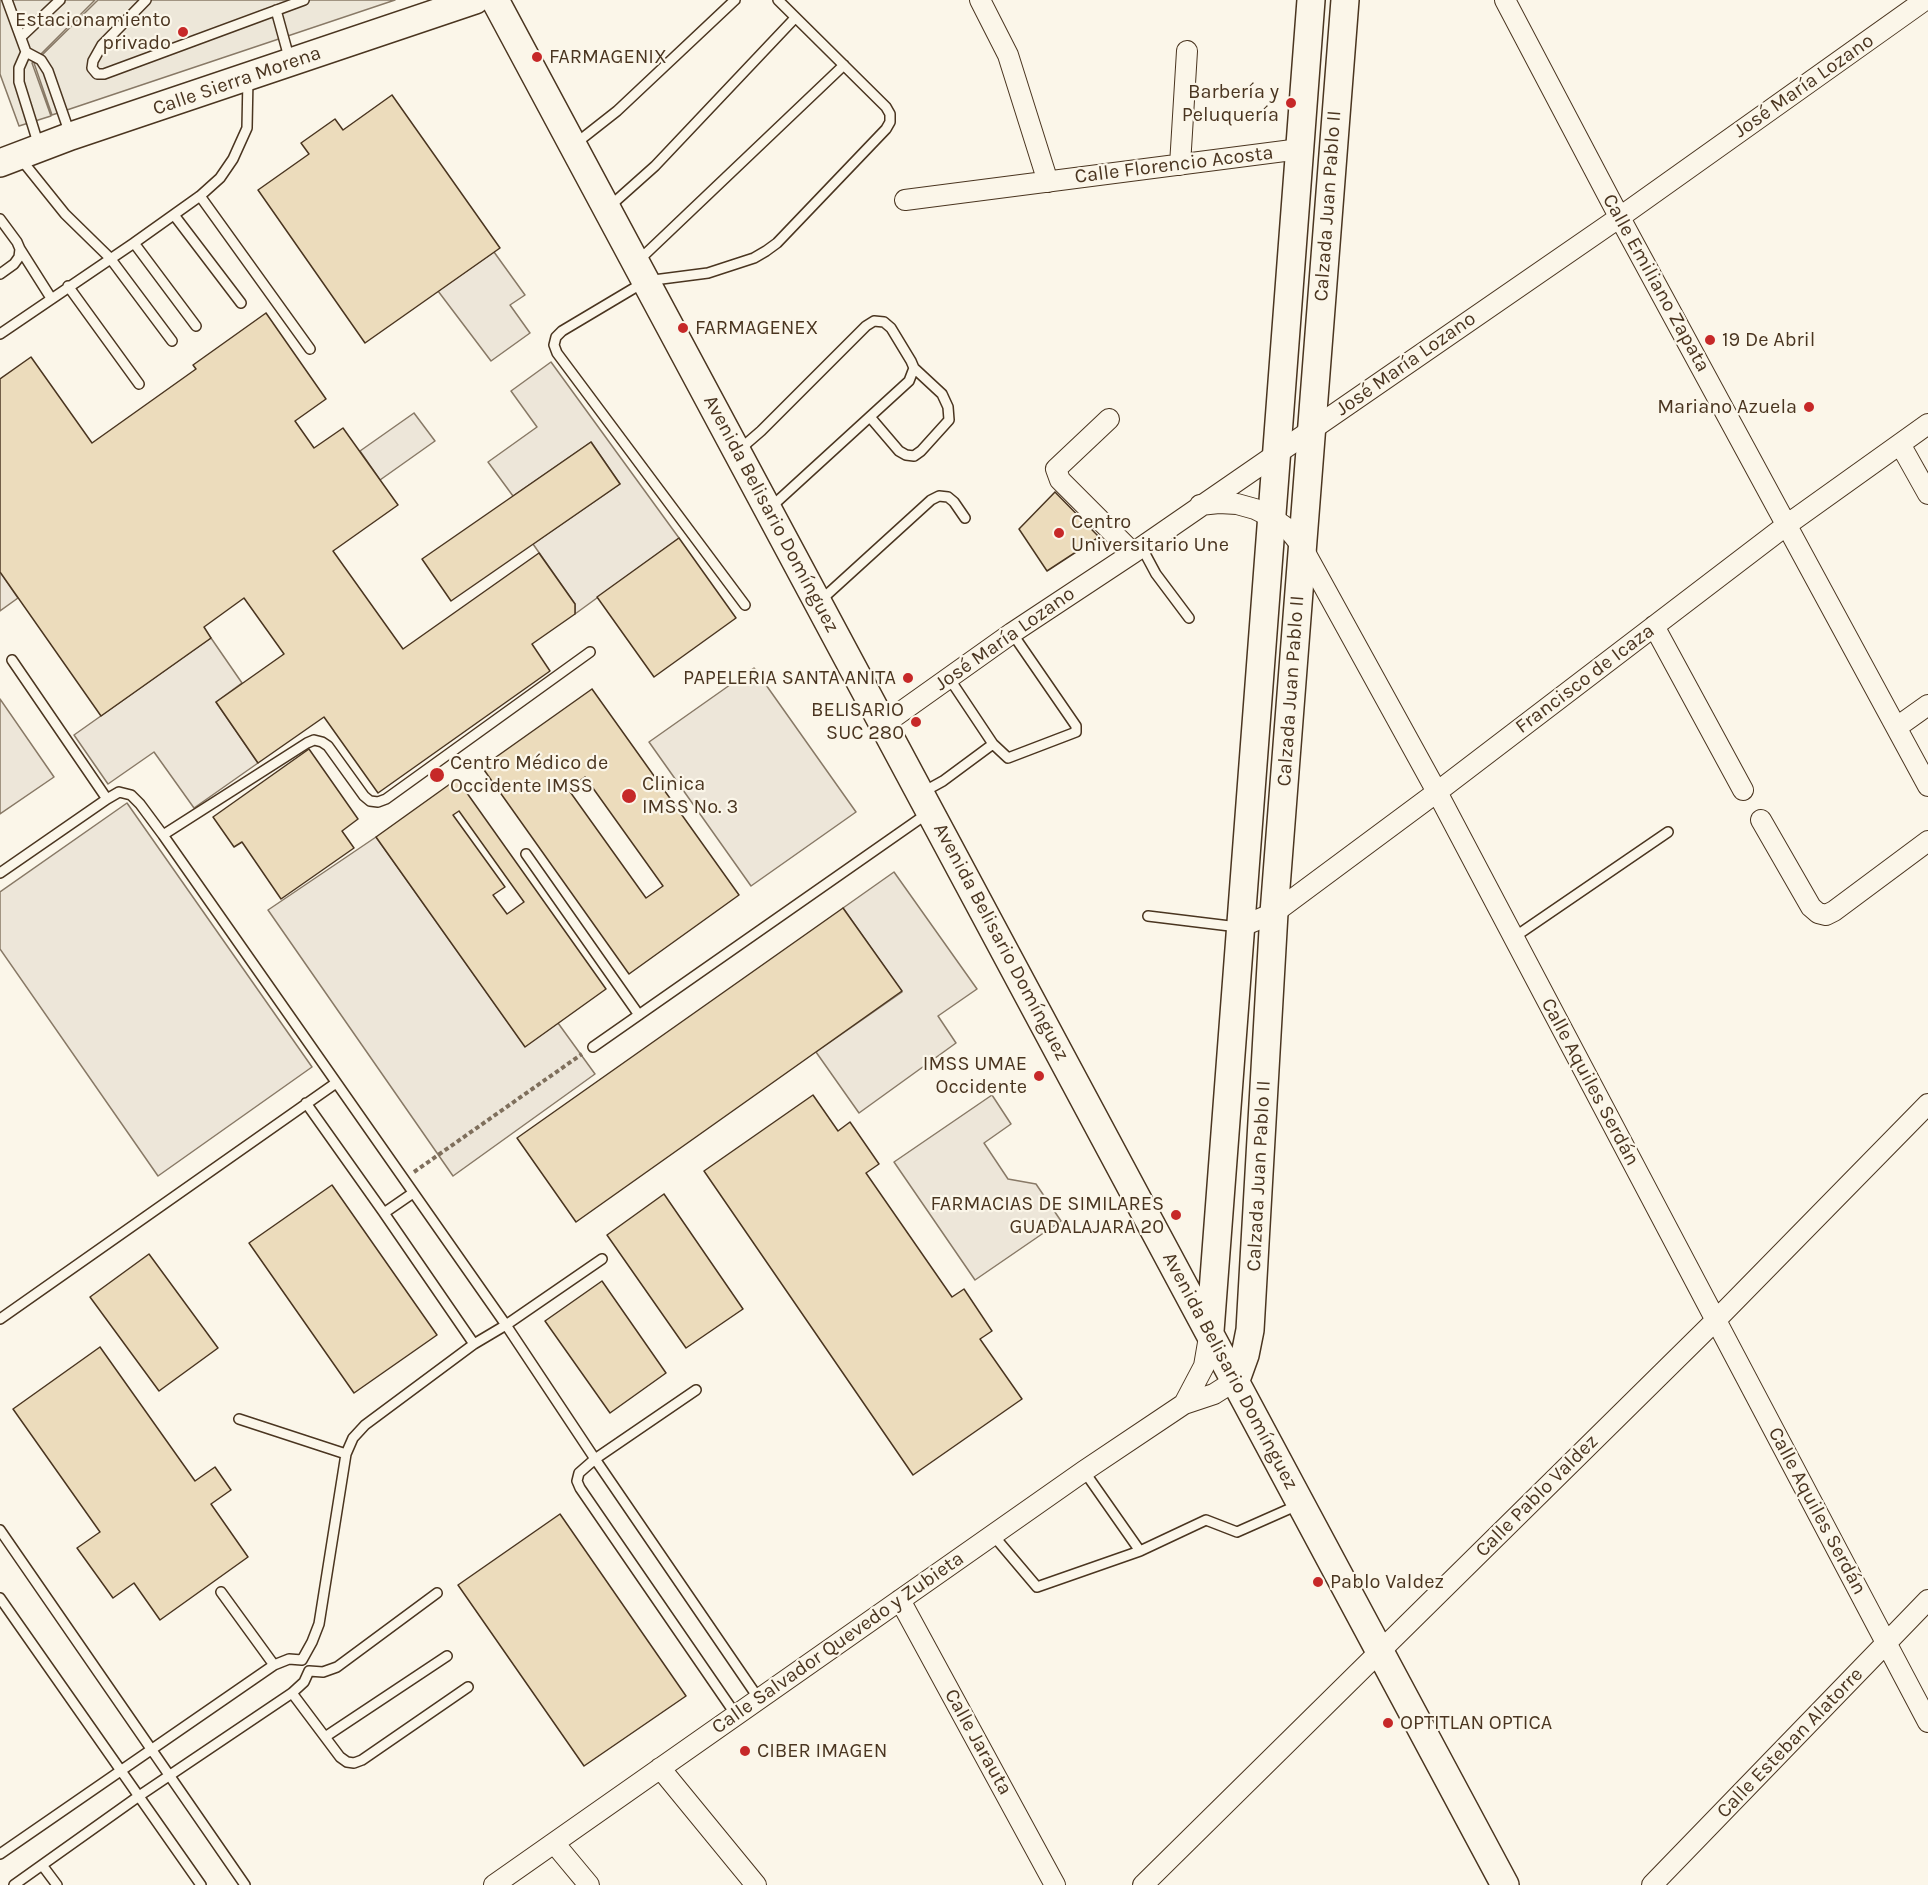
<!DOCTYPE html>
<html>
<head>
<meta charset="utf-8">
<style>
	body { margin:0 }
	canvas { display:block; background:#fbf6e9 }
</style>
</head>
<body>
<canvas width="1928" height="1885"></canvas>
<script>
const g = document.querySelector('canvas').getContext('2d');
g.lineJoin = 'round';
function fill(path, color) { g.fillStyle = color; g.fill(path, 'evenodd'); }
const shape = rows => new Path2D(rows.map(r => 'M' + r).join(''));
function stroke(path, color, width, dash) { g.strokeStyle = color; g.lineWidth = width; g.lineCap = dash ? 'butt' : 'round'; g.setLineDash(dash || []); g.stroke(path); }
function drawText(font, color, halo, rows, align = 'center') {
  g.font = font + ' Karla,sans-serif'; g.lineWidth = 4.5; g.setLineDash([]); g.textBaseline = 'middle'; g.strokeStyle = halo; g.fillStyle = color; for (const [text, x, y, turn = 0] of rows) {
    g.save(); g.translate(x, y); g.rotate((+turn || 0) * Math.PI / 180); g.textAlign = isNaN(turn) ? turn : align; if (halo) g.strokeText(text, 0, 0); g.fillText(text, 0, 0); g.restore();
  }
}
const green = shape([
	[494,252,525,295,510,305,530,333,491,361,438,291,494,252],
	[551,362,679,538,575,614,575,604,533,544,620,484,591,442,513,496,488,462,537,427,511,391,551,362],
	[414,413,435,441,380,480,360,451,414,413],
	[0,572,18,598,0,611,0,572],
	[211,638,242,683,216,702,258,763,194,808,154,752,108,784,74,735,211,638],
	[754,668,856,812,751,886,649,742,754,668],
	[0,699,54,777,0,814,0,699],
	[127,803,312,1067,158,1176,0,949,0,892,127,803],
	[376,837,525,1046,558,1023,595,1074,453,1176,268,910,376,837],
	[894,872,977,989,938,1016,956,1043,859,1113,816,1052,902,992,843,908,894,872],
	[992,1095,1011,1124,984,1143,1008,1179,1036,1184,1061,1221,975,1280,894,1162,992,1095]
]);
fill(green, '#ede6d9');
stroke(green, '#887966', 1.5);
const parking = shape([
	[0,0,95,0,32,63,51,116,19,126,0,74,0,0],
	[98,0,395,0,52,115,34,63,98,0]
]);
fill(parking, '#ede7d9');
stroke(parking, '#887966', 1.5);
const building = shape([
	[392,95,500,248,365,343,258,190,309,154,301,143,335,119,343,130,392,95],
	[266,313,326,399,295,421,314,448,343,428,398,505,333,551,403,649,539,553,575,604,575,614,532,644,550,671,378,793,324,717,258,763,216,702,284,654,244,598,204,627,211,638,101,716,0,572,0,379,31,357,92,443,196,369,193,365,266,313],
	[591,442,620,484,451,601,422,559,591,442],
	[1055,492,1099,537,1047,571,1019,529,1055,492],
	[679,538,736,618,654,677,597,597,679,538],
	[592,689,739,895,629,974,482,767,592,689],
	[585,777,663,886,646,898,568,789,585,777],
	[309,749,358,819,342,831,354,848,281,899,242,842,234,847,213,817,309,749],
	[457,779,606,989,525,1047,376,837,457,779],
	[459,811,524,902,507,914,493,895,505,887,453,815,459,811],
	[843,908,902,991,576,1222,517,1138,843,908],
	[813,1095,838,1131,850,1122,879,1164,866,1173,952,1297,964,1289,992,1331,980,1339,1022,1399,913,1475,704,1171,813,1095],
	[332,1185,437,1335,354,1393,249,1243,332,1185],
	[664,1194,743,1309,686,1348,607,1235,664,1194],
	[149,1254,218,1348,159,1391,90,1297,149,1254],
	[602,1281,666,1373,610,1413,545,1321,602,1281],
	[100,1347,195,1481,215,1467,231,1490,211,1504,248,1557,160,1620,134,1583,113,1598,77,1548,100,1532,13,1409,100,1347],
	[560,1514,686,1696,584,1766,458,1585,560,1514]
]);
fill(building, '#ecdcbc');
stroke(building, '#4a3520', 1.5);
const lane = shape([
	[7,0,26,52,19,68,19,82,39,146],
	[146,0,102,45,93,61,92,68,97,74,104,74,304,0],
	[276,10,290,61],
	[21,37,60,0],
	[26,52,41,60,48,71,70,134],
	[248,78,247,128,233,159,220,178,200,196,310,349],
	[575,144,617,111,735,0],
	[20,158,65,214,110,258,172,341],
	[609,207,655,166,795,18],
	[174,215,241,303],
	[0,219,17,242,20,249,19,257,14,264,0,274],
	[20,249,51,298],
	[637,262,844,65],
	[68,286,139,384],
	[196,326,134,243,200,196],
	[0,334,134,243],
	[870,417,899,451,906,455,914,456,921,451,949,420,948,407,942,394,914,368],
	[739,450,761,431,866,326,874,321,884,322,891,328,911,361,914,368,909,381,770,508],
	[1141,546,1156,574,1189,618],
	[820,601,931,500,939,496,948,497,954,502,965,518],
	[745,605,557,353,554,345,556,337,562,331,646,281,708,273,754,258,766,251,777,243,886,129,890,122,890,114,886,107,778,0],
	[12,660,107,799],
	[949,678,993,744,1008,758,1076,732,1076,726,1012,633],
	[923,792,943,781,993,744],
	[163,835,307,743,314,740,322,742,328,746,364,796,370,801,378,802,386,799,590,652],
	[526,854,639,1015],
	[0,873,107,799,119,792,131,795,140,804,163,835,506,1325,595,1459,696,1390],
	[1148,916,1238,927],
	[1513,938,1668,832],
	[593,1047,928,813],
	[306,1103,384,1213],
	[413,1193,384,1213,474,1344],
	[0,1319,336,1083],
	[239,1419,346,1454],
	[0,1530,245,1885],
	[993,1535,1037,1587,1140,1551,1084,1471],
	[1140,1551,1206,1520,1237,1532,1298,1505],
	[221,1592,274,1665],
	[0,1598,201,1885],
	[302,1660,312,1642,319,1624,346,1454,353,1438,365,1425,474,1344,506,1325,602,1259],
	[309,1671,323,1672,337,1667,437,1593],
	[292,1693,325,1737,447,1656],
	[736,1715,580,1488,577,1481,579,1473,595,1459,759,1699],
	[325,1737,340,1757,347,1762,354,1763,362,1760,468,1687],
	[0,1854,274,1665,289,1659,302,1660],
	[42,1865,57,1885],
	[14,1885,139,1796,292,1693,304,1682,309,1671]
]);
const street = shape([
	[980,0,1008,55,1048,182],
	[1505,0,1614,207,1928,786],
	[1180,165,1187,51],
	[905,200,1300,149],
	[1109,419,1056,469,1060,480,1133,553],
	[1900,444,1928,494],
	[1200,505,1219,503,1237,504,1255,509,1271,517,1288,529,1301,545,1437,792,1928,1722],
	[1654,626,1743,790],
	[884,724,1012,633,1133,553,1620,217,1925,0],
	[1897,727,1928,705],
	[1761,820,1811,907,1818,913,1826,915,1834,911,1928,841],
	[1240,927,1274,913,1437,792,1788,524,1928,424],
	[1184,1404,1204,1366,1210,1331],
	[900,1600,1055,1885],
	[660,1768,756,1885],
	[554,1843,589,1885],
	[494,1885,1084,1471,1184,1404,1214,1394,1236,1380],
	[1143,1885,1716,1320,1928,1104],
	[1652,1885,1928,1600]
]);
const secondary = shape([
	[495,0,1505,1885],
	[0,163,71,136,475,0],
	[1210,1331,1311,0],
	[1236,1380,1245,1355,1250,1330,1274,913,1345,0]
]);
stroke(lane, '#4a3520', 12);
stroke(street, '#4a3520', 22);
stroke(secondary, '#4a3520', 30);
stroke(shape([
	[414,1172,582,1054]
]), '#7f6f5c', 4, [4.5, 3]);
stroke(lane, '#fbf6e9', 9);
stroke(street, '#fbf6e9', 20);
stroke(secondary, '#fbf6e9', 27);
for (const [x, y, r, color] of [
	[183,32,6,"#c62828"],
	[537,57,6,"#c62828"],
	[1291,103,6,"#c62828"],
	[683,328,6,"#c62828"],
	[1710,340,6,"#c62828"],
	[1809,407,6,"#c62828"],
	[1059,533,6,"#c62828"],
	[908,678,6,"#c62828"],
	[916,722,6,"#c62828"],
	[437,775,8,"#c62828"],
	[629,796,8,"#c62828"],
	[1039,1076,6,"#c62828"],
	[1176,1215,6,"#c62828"],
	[1318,1582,6,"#c62828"],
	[1388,1723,6,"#c62828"],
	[745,1751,6,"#c62828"]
]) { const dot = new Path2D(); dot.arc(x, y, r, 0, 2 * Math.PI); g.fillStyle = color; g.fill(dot); stroke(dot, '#fbf6e9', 2); }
drawText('20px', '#4a3520', '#fbf6e9', [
	["Estacionamiento",171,20,"right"],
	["privado",171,43,"right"],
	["FARMAGENIX",549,57],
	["Barbería y",1279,92,"right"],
	["Peluquería",1279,115,"right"],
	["FARMAGENEX",695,328],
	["19 De Abril",1722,340],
	["Mariano Azuela",1797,407,"right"],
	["Centro",1071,522],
	["Universitario Une",1071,545],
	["PAPELERIA SANTA ANITA",896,678,"right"],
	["BELISARIO",904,710,"right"],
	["SUC 280",904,733,"right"],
	["Centro Médico de",450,763],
	["Occidente IMSS",450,786],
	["Clinica",642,784],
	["IMSS No. 3",642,807],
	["IMSS UMAE",1027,1064,"right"],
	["Occidente",1027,1087,"right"],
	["FARMACIAS DE SIMILARES",1164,1204,"right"],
	["GUADALAJARA 20",1164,1227,"right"],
	["Pablo Valdez",1330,1582],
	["OPTITLAN OPTICA",1400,1723],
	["CIBER IMAGEN",757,1751]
], 'left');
drawText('20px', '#4a3520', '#fbf6e9', [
	["Calle Sierra Morena",237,81,-19],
	["José María Lozano",1804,86,-35],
	["Calle Florencio Acosta",1174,165,-7],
	["Calzada Juan Pablo II",1328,206,-86],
	["Calle Emiliano Zapata",1656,283,61],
	["José María Lozano",1406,364,-35],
	["Avenida Belisario Domínguez",771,514,62],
	["José María Lozano",1005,639,-35],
	["Francisco de Icaza",1585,679,-37],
	["Calzada Juan Pablo II",1291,691,-86],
	["Avenida Belisario Domínguez",1001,942,62],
	["Calle Aquiles Serdán",1590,1082,62],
	["Calzada Juan Pablo II",1259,1176,-87],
	["Avenida Belisario Domínguez",1230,1371,62],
	["Calle Pablo Valdez",1537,1496,-45],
	["Calle Aquiles Serdán",1817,1511,62],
	["Calle Salvador Quevedo y Zubieta",838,1643,-35],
	["Calle Jarauta",978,1742,61],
	["Calle Esteban Alatorre",1790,1743,-46]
]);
</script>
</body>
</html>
